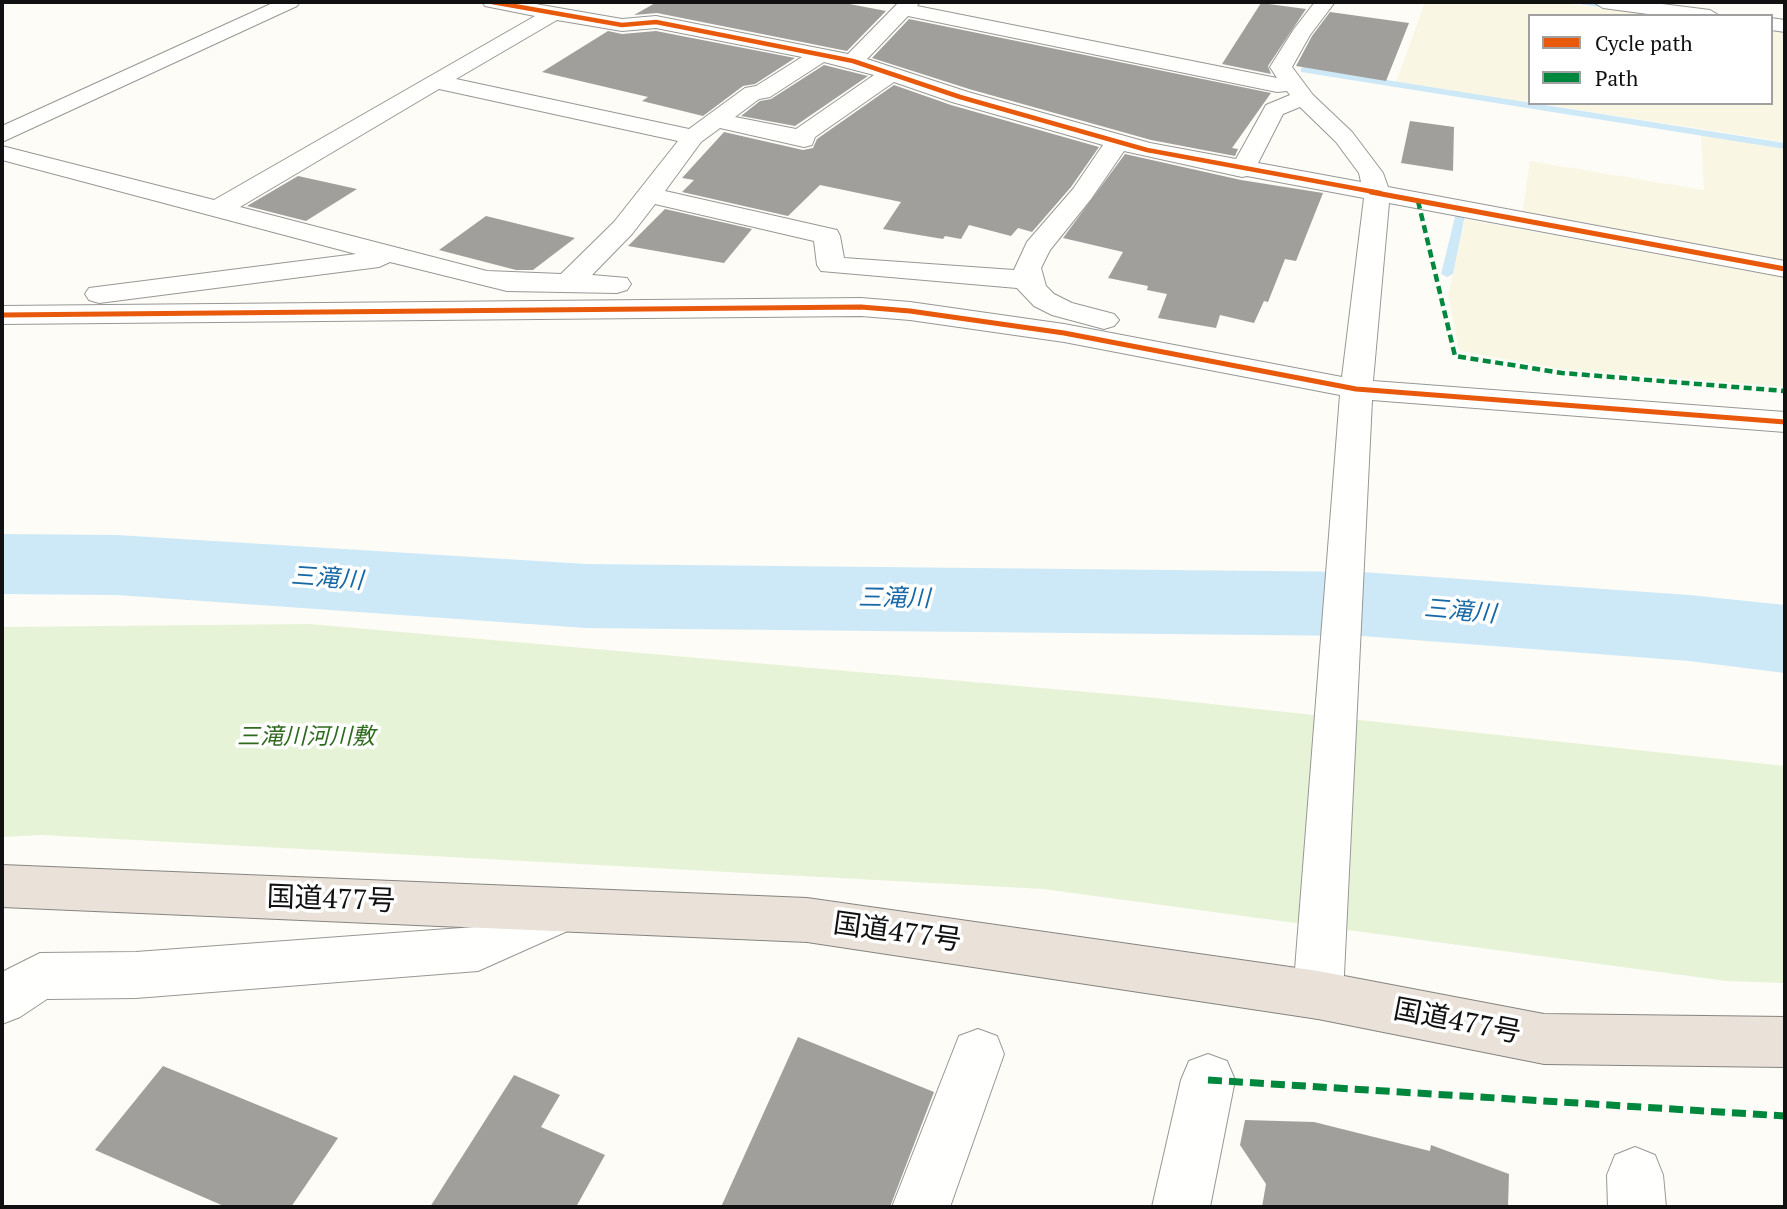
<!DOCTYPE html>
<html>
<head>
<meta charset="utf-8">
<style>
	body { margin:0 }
	#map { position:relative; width:1787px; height:1209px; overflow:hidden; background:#fdfcf7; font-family:"PT Serif",serif }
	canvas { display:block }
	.frame { position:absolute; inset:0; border:4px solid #111; pointer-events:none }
	.legend { position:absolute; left:1528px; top:14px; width:245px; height:91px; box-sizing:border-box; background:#fff; border:2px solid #a0a0a0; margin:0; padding:9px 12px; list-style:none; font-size:21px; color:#111 }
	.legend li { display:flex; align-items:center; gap:14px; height:35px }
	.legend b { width:35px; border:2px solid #a0a0a0 }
</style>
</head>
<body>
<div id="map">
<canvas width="1787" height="1209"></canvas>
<div class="frame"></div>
<ul class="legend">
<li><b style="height:9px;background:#e8590c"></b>Cycle path</li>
<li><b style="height:9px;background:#00873e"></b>Path</li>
</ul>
</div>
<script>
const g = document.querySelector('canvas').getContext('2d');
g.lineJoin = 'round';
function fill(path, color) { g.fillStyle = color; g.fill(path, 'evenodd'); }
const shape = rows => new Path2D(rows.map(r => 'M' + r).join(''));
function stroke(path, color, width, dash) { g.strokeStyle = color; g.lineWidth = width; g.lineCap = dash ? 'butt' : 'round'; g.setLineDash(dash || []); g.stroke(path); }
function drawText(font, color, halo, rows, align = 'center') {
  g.font = font + ' "PT Serif","Noto Sans JP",serif'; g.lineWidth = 7; g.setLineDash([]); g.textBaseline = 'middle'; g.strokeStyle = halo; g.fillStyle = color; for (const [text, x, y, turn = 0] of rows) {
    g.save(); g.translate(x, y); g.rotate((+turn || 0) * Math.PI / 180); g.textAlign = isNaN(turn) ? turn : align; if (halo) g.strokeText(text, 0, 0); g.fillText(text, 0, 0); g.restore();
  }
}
fill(shape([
	[1425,2,1556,2,1662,16,1530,16,1530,103,1396,82],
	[1771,30,1785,32,1785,142,1534,103,1771,103],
	[1701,135,1785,149,1785,262,1522,215,1530,161,1704,190],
	[1465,219,1785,278,1785,387,1562,369,1459,351,1448,295]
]), '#f9f7e4');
fill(shape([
	[309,624,1156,698,1785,766,1785,983,1726,981,1043,889,42,835,2,837,2,627]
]), '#e7f3d7');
fill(shape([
	[1566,2,1588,2,1623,8,1619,10,1566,2],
	[1304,67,1785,143,1785,149,1301,72,1301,68,1304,67],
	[1456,213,1465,215,1453,274,1447,277,1441,274,1456,213]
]), '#cde8f7');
fill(shape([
	[2,534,117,535,586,564,1362,572,1689,595,1785,605,1785,673,1689,661,1362,636,586,628,117,595,2,594,2,534]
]), '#cde8f7');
fill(shape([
	[657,2,839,2,886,11,847,51,657,13,634,15],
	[1261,3,1306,9,1268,66,1271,74,1222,64],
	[1330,12,1409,23,1386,81,1296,66,1312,36],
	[909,19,1271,93,1232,148,1238,149,1235,156,1151,140,969,89,872,58],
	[608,31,622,34,656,31,795,58,755,84,743,86,703,116,642,101,648,97,542,72],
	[824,65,868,76,795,126,741,116,760,101,771,99],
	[894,85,951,105,1099,147,1071,187,1032,232,1018,228,1011,236,969,225,961,239,945,236,943,239,883,229,901,202,820,185,788,216,682,192,694,180,682,178,724,132,803,150,813,148,817,139],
	[1410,121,1454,127,1453,171,1401,163],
	[1125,154,1241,180,1323,193,1296,261,1285,259,1268,302,1264,301,1254,323,1220,315,1216,328,1158,318,1167,294,1147,290,1148,286,1108,278,1123,252,1063,238],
	[298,176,357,189,306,221,247,206],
	[665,209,752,229,724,263,628,246],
	[486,216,575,238,533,270,516,270,439,250],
	[798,1037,934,1092,890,1207,721,1207],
	[163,1066,338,1138,291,1207,226,1207,95,1150],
	[514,1075,560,1095,541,1127,605,1155,576,1207,430,1207],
	[1245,1120,1314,1122,1430,1151,1431,1145,1509,1174,1508,1207,1262,1207,1266,1184,1240,1145]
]), '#a19f9c');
const minor = shape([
	[275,2,300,2,297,6,2,142,2,126,275,2],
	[482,2,524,2,622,19,656,16,848,54,899,2,920,2,917,6,1277,78,1270,67,1294,29,1315,2,1335,2,1310,35,1292,67,1313,95,1352,132,1383,173,1388,187,1785,261,1785,277,1389,203,1373,381,1785,412,1785,432,1372,400,1343,995,1336,1012,1318,1019,1300,1012,1293,995,1340,395,1064,342,910,320,861,316,2,324,2,306,861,298,910,302,1064,324,1342,377,1364,198,1247,176,1242,177,1124,151,1091,199,1050,250,1041,268,1046,286,1054,294,1072,303,1114,314,1119,320,1114,326,1104,329,1052,315,1034,306,1017,288,821,271,817,265,814,241,655,204,632,234,592,275,627,278,631,284,627,290,617,293,507,291,390,262,379,267,99,303,89,300,85,294,89,288,356,254,2,160,2,146,214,200,535,16,485,6,482,2],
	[908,16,1277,92,1287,91,1290,95,1266,105,1236,159,1150,143,968,92,867,59,908,16],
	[557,20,622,31,656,28,802,57,756,86,745,88,689,129,456,79,557,20],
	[824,62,874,75,796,129,735,117,759,99,770,97,824,62],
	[894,82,952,102,1103,145,1073,189,1027,242,1014,270,844,258,840,236,837,230,665,191,701,142,720,128,804,147,812,145,815,137,894,82],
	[439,89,678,141,614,222,561,274,487,271,240,207,439,89],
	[1300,107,1336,142,1359,173,1361,182,1258,163,1283,114,1300,107],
	[1593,2,1646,2,1710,10,1720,16,1663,16,1603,8,1593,2],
	[1771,18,1785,20,1785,32,1771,30,1771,18],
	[564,889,581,895,588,910,581,925,478,971,136,998,47,999,20,1017,2,1024,2,972,40,953,136,952,475,927,564,889],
	[978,1029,997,1036,1004,1054,950,1207,892,1207,959,1036,978,1029],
	[1208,1054,1227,1061,1235,1080,1210,1207,1152,1207,1181,1080,1189,1061,1208,1054],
	[1635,1147,1655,1155,1663,1175,1666,1207,1608,1207,1607,1175,1615,1155,1635,1147]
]);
const highway = shape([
	[2,865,807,898,1318,971,1544,1014,1785,1017,1785,1067,1544,1064,1318,1019,807,942,2,907,2,865]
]);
stroke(minor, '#979795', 2);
stroke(highway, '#858482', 2);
fill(minor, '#fffffe');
fill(highway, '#eae1d8');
stroke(shape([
	[1418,201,1455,356,1562,373,1785,391]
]), '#00873e', 4.5, [8, 4.5]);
stroke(shape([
	[1208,1080,1785,1116]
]), '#00873e', 7, [14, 7]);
stroke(shape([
	[492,2,622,25,656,22,853,61,960,97,1147,150,1380,193]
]), '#e8590c', 4.5);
stroke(shape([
	[1371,192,1785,269],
	[2,315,861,307,910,311,1064,333,1356,389,1785,422]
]), '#e8590c', 5);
drawText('italic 23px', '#2f6b1f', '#fff', [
	["三滝川河川敷",306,737]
]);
drawText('italic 24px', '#1768a6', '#fff', [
	["三滝川",327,579,4],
	["三滝川",894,599,1],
	["三滝川",1460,612,5]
]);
drawText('28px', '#111', '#fff', [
	["国道477号",331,900,2],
	["国道477号",897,933,8],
	["国道477号",1457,1022,11]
]);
</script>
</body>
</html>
